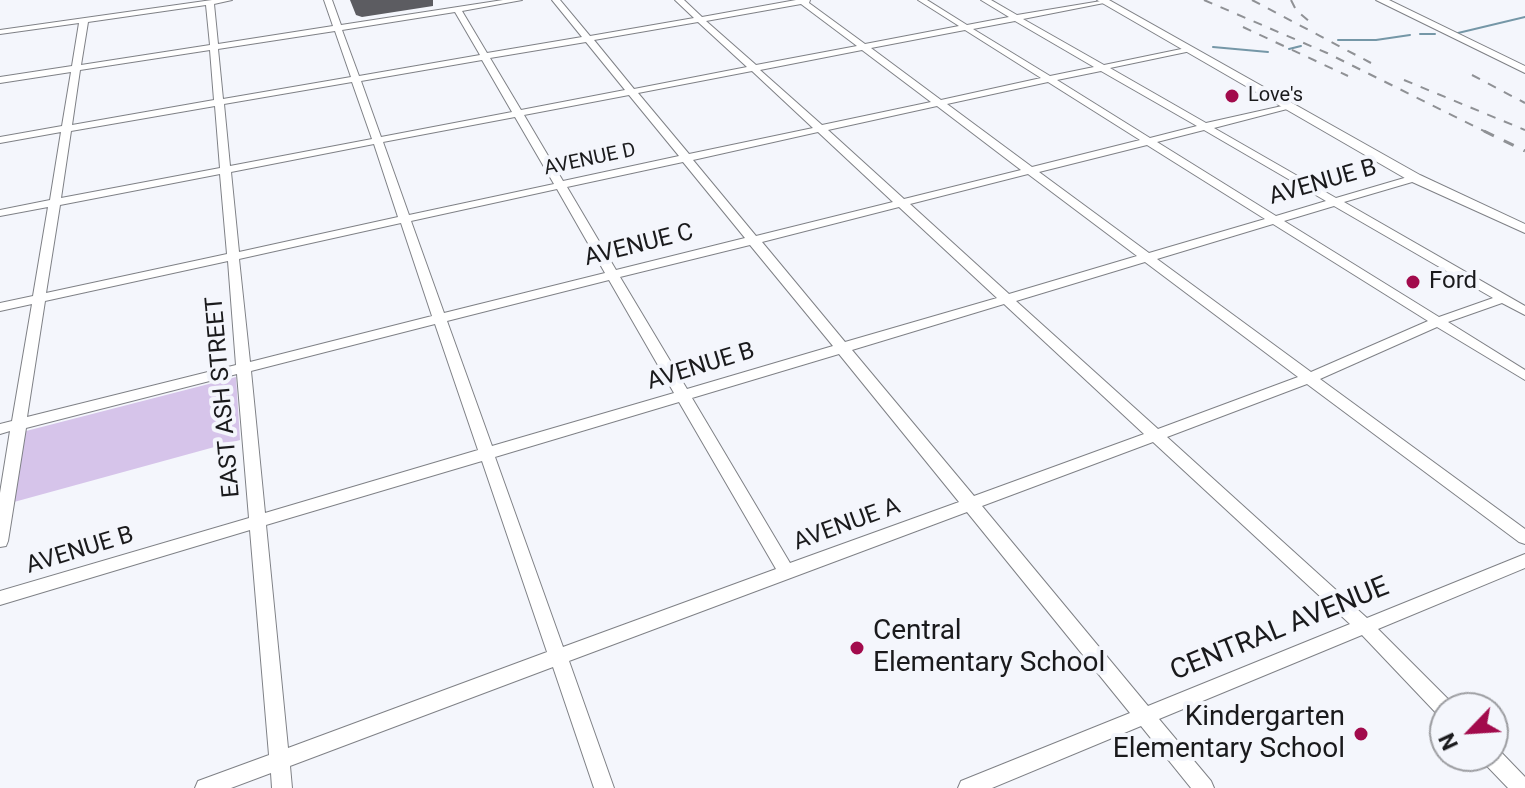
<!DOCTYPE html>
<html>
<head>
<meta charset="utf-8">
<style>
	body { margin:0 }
	#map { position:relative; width:1525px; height:788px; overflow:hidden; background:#f4f6fc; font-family:Roboto,sans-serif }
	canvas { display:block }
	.north { position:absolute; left:1429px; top:692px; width:80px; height:80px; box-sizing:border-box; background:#f4f6fc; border:2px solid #9d9ea2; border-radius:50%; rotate:245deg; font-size:22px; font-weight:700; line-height:32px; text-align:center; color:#1a1a1c }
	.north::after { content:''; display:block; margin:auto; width:28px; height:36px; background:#a20b4c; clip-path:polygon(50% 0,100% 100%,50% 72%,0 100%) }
</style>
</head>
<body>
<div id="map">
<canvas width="1525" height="788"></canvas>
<div class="north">N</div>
</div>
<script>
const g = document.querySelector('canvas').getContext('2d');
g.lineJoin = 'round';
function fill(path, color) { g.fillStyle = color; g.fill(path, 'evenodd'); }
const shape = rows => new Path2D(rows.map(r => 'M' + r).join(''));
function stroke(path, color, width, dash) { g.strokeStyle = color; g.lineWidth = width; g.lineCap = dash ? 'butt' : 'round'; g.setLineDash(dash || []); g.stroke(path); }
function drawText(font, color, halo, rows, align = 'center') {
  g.font = font + ' Roboto,sans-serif'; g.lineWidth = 8; g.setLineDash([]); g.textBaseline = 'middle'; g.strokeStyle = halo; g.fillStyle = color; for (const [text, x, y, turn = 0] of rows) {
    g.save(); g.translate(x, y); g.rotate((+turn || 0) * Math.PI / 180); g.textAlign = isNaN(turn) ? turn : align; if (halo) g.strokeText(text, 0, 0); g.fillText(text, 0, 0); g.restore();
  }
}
fill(shape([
	[236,377,240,440,14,502,26,431]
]), '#d6c4ea');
stroke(shape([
	[1458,33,1525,17],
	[1420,34,1435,34],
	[1338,40,1376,40,1410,35],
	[1213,47,1268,52],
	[1289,49,1301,46]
]), '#7597a7', 2);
fill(shape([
	[350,0,433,0,433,6,362,17,356,15]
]), '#5c5c61');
const minor = shape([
	[212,0,232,0,214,4,218,44,333,26,324,0,332,0,341,25,503,0,522,0,462,11,487,53,582,37,552,0,560,0,590,36,694,18,675,0,684,0,702,17,796,0,810,0,809,3,865,44,959,26,918,0,927,0,967,25,1009,17,981,0,991,0,1017,15,1107,0,1104,3,1023,19,1104,65,1191,47,1191,51,1110,68,1206,123,1291,104,1291,108,1214,128,1336,198,1411,176,1419,176,1419,180,1344,202,1525,306,1525,315,1502,303,1448,322,1525,370,1525,380,1437,327,1320,379,1525,529,1525,544,1519,542,1307,384,1167,437,1367,618,1525,554,1525,568,1378,629,1452,703,1454,708,1445,708,1445,718,1438,715,1362,635,1159,719,1211,781,1214,788,1191,788,1141,726,992,788,958,788,961,781,1130,713,967,512,569,661,614,788,594,788,553,667,290,766,292,788,272,788,271,773,231,788,195,788,198,781,269,755,250,530,0,605,0,591,249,518,237,374,26,428,8,541,6,546,0,547,0,493,10,431,0,434,0,424,12,421,32,304,0,311,0,303,33,296,48,207,0,216,0,210,50,200,61,132,0,143,0,137,62,126,71,72,0,83,0,77,72,66,79,23,0,34,0,30,212,0],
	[801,4,857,46,756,65,706,21,801,4],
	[206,5,210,45,81,65,88,22,206,5],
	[455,12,480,55,359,76,342,30,455,12],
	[1015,21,1094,67,1050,76,973,29,1015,21],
	[698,22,747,67,634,89,594,40,698,22],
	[965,30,1041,78,941,100,871,48,965,30],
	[335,31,351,77,223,99,218,49,335,31],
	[586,42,625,90,521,110,490,58,586,42],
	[210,50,214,100,72,125,80,70,210,50],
	[862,50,931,102,822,125,760,70,862,50],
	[482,60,512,112,381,137,361,81,482,60],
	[752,71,813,128,689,154,638,93,752,71],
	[1101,71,1197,126,1150,138,1057,80,1101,71],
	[352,82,372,139,230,166,224,104,352,82],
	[1048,82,1140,140,1032,167,947,104,1048,82],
	[629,95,679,156,563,181,524,115,629,95],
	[215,106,220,168,61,198,71,131,215,106],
	[937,106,1021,170,904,199,828,130,937,106],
	[515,117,554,184,409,215,383,142,515,117],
	[1204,130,1326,201,1276,216,1157,142,1204,130],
	[818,132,893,202,756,236,693,160,818,132],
	[374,144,398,217,239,252,231,172,374,144],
	[1147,145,1265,219,1149,253,1039,172,1147,145],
	[683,162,745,238,616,270,567,187,683,162],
	[220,174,227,254,46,293,60,205,220,174],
	[1028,174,1137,256,1009,294,910,204,1028,174],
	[557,189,605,273,444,313,411,221,557,189],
	[1334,206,1493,298,1439,317,1284,221,1334,206],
	[899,207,997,298,845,342,762,242,899,207],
	[401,223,432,316,250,362,239,259,401,223],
	[1273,224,1428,321,1311,372,1157,259,1273,224],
	[750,245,833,346,687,389,620,277,750,245],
	[228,261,236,365,27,417,45,301,228,261],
	[1145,262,1298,377,1158,429,1016,301,1145,262],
	[609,280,674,393,492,446,447,321,609,280],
	[1004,304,1144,434,974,496,852,350,1004,304],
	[435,324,478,450,265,513,251,371,435,324],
	[839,354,959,502,790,563,692,398,839,354],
	[679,402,776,569,563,647,495,457,679,402],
	[1153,442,1350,624,1148,706,982,506,1153,442],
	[482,461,547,652,288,748,266,525,482,461],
	[1493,747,1498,749,1525,777,1525,788,1508,788,1484,763,1481,756,1493,756,1493,747]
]);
const major = shape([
	[1097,0,1109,0,1420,175,1525,224,1525,233,1410,181,1097,0],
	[1376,0,1389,0,1525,66,1525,73,1376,0]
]);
stroke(minor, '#7f8186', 2);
stroke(major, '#7f8186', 2);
fill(minor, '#fff');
fill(major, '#fff');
stroke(shape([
	[1204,0,1327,53,1488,133],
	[1252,0,1371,63],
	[1291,0,1296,10,1311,23],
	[1243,27,1348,76],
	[1472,75,1525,103],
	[1404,80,1525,130]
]), '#8f9195', 2, [9, 9]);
stroke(shape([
	[1484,131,1525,151]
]), '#8f9195', 3, [11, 11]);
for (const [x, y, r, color] of [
	[1232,96,8,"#a20b4c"],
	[1413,282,8,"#a20b4c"],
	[857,648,8,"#a20b4c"],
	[1361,734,8,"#a20b4c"]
]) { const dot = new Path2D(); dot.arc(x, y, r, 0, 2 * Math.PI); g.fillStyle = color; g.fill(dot); stroke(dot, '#f4f6fc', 3); }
drawText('20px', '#1a1a1c', '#f4f6fc', [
	["Love's",1248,96]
], 'left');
drawText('20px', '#1a1a1c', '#f4f6fc', [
	["AVENUE D",590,160,-12]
]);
drawText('24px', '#1a1a1c', '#f4f6fc', [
	["AVENUE B",1323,183,-16],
	["AVENUE C",639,246,-14],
	["AVENUE B",701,367,-17],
	["EAST ASH STREET",224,397,-95],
	["AVENUE A",847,525,-20],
	["AVENUE B",80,551,-17]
]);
drawText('24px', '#1a1a1c', '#f4f6fc', [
	["Ford",1429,282]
], 'left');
drawText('28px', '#1a1a1c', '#f4f6fc', [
	["CENTRAL AVENUE",1280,630,-22]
]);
drawText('28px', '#1a1a1c', '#f4f6fc', [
	["Central",873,632],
	["Elementary School",873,664],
	["Kindergarten",1345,718,"right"],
	["Elementary School",1345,750,"right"]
], 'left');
</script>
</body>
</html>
